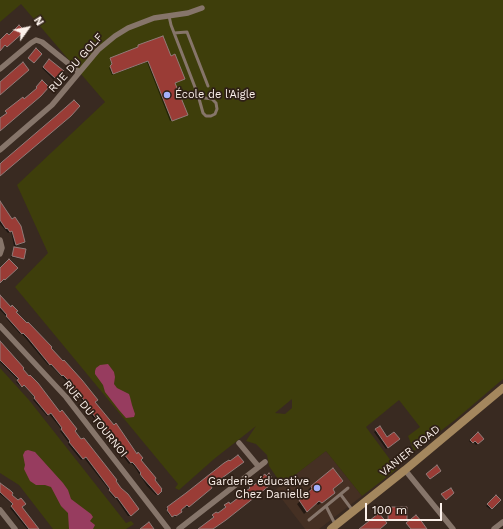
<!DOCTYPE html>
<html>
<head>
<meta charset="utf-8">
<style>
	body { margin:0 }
	#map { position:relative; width:503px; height:529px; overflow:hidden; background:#392a21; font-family:"Work Sans",sans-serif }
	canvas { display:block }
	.north { position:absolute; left:8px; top:8px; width:40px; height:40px; -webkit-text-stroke:3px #2f2017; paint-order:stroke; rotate:57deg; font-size:11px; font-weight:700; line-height:16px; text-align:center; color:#fcf1eb }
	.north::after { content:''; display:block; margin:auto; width:14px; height:18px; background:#fcf1eb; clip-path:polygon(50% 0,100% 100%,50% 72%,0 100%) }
	.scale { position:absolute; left:365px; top:503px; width:77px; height:18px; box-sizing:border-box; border:2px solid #fcf1eb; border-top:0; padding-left:5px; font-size:12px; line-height:14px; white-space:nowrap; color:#fcf1eb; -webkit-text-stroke:3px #2f2017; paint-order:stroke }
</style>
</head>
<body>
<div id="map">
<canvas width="503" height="529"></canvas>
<div class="north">N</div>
<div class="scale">100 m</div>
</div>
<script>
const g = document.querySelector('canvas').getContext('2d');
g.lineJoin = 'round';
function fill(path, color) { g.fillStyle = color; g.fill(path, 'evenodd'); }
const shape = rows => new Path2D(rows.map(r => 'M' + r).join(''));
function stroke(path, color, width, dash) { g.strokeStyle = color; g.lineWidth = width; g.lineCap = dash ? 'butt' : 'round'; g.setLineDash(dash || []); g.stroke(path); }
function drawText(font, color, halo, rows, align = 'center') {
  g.font = font + ' "Work Sans",sans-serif'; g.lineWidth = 3.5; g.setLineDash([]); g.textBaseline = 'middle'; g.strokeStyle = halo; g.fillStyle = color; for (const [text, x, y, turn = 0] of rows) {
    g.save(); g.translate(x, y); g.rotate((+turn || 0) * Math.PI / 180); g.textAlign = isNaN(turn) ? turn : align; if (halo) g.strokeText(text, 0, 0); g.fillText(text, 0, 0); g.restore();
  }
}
fill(shape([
	[326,451,362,496,319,529,305,529,275,490]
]), '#453023');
fill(shape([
	[0,0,503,0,503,379,455,420,414,451,408,436,420,427,399,400,366,427,397,469,362,496,326,451,282,485,269,466,267,455,256,444,246,441,256,426,214,459,179,490,175,488,178,484,15,287,48,253,17,185,105,102,21,4,0,22],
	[292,399,292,408,285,414,275,413],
	[0,368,29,400,126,523,131,521,134,524,126,529,53,529,19,485,0,473]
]), '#3e3e0b');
fill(shape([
	[108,364,114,372,115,377,114,384,117,388,129,394,130,397,132,405,135,414,134,417,126,418,119,410,105,392,103,385,95,374,95,371,96,368,100,365],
	[28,450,35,452,63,483,68,490,71,499,91,514,93,517,90,521,95,525,93,529,69,529,68,513,61,506,51,487,45,485,36,485,30,481,24,469,25,465,23,455,25,451]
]), '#973c5f');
fill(shape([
	[138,46,170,57,184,79,174,84,185,116,170,121,147,62,112,75,109,68,112,66,110,60,138,49],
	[49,60,62,71,54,80,42,68],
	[0,204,23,242,22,244,14,246,11,231,8,233,0,224],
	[14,248,23,258,22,259,11,257],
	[0,297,49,348,94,402,140,460,153,480,160,492,156,495,147,486,134,466,131,463,129,464,84,406,86,405,79,397,78,398,69,387,68,388,66,385,68,383,49,364,48,365,27,340,21,333,20,334,6,318,7,317,0,310],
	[0,343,74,431,137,510,129,516,128,516,115,497,114,498,109,492,110,491,84,458,81,460,68,444,69,443,60,431,62,430,49,414,47,416,33,400,35,398,23,385,21,387,16,382,18,380,0,362,1,361,0,359],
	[379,428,387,438,396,441,386,449,374,432],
	[478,434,483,439,476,445,473,441,471,443,469,441],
	[333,470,331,496,318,505,316,503,304,514,297,504,310,492,308,490,311,487],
	[0,485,11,495,38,529,27,529,10,508,13,505,0,494],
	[210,486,210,489,187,508,185,506,179,510,181,512,175,517,173,515,171,517,167,512,168,511,166,508,167,507,187,494],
	[496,496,499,500,490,509,486,506],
	[389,508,406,520,405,521,388,521,387,509]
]), '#0007');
const building = shape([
	[19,25,25,31,7,47,5,45,0,51,0,40,7,33,9,35,19,25],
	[163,36,171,56,175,54,185,79,175,83,188,115,172,121,148,61,113,74,110,66,112,64,110,58,138,47,138,45,163,36],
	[36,48,42,54,34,63,28,58,36,48],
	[49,59,64,71,56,79,43,67,49,59],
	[23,62,29,70,0,95,0,82,23,62],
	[42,80,49,87,41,96,0,131,0,118,7,113,5,111,23,97,24,99,37,88,36,87,42,80],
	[74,100,80,106,71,116,0,176,0,164,2,162,57,115,74,100],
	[0,201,12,219,15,217,21,226,25,242,16,245,12,231,10,232,7,228,6,229,0,220,0,201],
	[14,247,26,249,24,259,12,256,14,247],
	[9,259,18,268,5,280,4,279,0,283,0,268,9,259],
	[0,295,11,307,12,305,18,311,16,312,27,323,28,322,52,347,51,348,63,361,64,360,82,380,98,400,95,402,114,425,116,423,137,454,138,452,143,458,141,460,156,478,155,480,162,489,161,490,162,491,158,495,143,478,140,474,141,473,135,465,132,462,131,463,85,404,86,403,81,396,80,397,71,386,70,387,67,383,69,381,63,375,62,376,51,364,50,365,28,338,23,333,22,334,6,316,7,315,0,307,0,295],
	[0,341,24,368,23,369,29,376,30,375,38,383,60,412,62,410,77,429,75,431,81,439,84,438,117,480,116,481,121,488,128,494,139,509,131,516,130,515,117,497,116,498,109,490,110,489,86,457,83,459,69,442,70,441,61,429,62,428,51,413,48,415,34,398,35,397,24,385,22,387,17,380,19,379,0,360,0,341],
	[380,426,387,437,394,432,400,439,388,448,375,429,380,426],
	[478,432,484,439,478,444,475,441,473,443,470,440,478,432],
	[238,455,244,462,211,486,212,488,189,507,187,505,181,510,182,512,176,516,175,515,172,517,167,510,168,509,167,507,186,493,224,463,229,460,230,461,238,455],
	[437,465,441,471,430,479,426,474,437,465],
	[333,468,343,481,333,489,335,493,322,503,319,501,307,512,299,500,312,489,311,486,333,468],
	[269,473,274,482,226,520,213,529,198,529,214,517,212,515,216,512,218,513,226,507,224,505,229,502,230,504,238,498,237,496,241,493,242,494,250,488,249,487,253,483,254,485,262,479,261,477,265,474,266,476,269,473],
	[0,483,11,491,13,493,12,495,18,500,21,498,26,504,22,507,39,529,29,529,11,506,13,504,0,492,0,483],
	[451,488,454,493,446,500,441,494,451,488],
	[496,495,501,500,492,509,487,504,496,495],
	[388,507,407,507,407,520,388,520,388,507],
	[379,513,387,523,380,529,359,529,379,513],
	[416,515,422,522,427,529,411,529,406,523,416,515],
	[149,522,154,529,140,529,149,522]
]);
fill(building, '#9a3c36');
stroke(building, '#917b78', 1);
stroke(shape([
	[169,16,171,25,198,95,203,113,206,116,211,116,215,114,217,109,216,103,212,99,205,98,198,95],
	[174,33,187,32,208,86],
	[341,495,353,511],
	[326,506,335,524],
	[309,520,348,488]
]), '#86756a', 3);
stroke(shape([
	[0,69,31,43,36,40,42,42,79,72],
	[0,150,52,105,98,50,115,36,128,28,154,18,188,13,202,8],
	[0,240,2,248,0,254],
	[0,326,66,397,168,529],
	[239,443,259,467],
	[405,470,453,529],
	[0,510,15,529],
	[179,529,265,462],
	[494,529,503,522]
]), '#86756a', 5.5);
stroke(shape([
	[331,529,405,470,503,388]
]), '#a4875e', 8);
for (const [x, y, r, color] of [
	[167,95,4,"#a4b1fc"],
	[317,488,4,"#a4b1fc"]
]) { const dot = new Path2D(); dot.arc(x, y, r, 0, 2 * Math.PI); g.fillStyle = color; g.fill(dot); stroke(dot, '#2f2017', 1.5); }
drawText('11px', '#fcf1eb', '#2f2017', [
	["RUE DU GOLF",76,63,-48],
	["RUE DU TOURNOI",95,419,51],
	["VANIER ROAD",410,451,-39]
]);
drawText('11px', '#fcf1eb', '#2f2017', [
	["École de l'Aigle",175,95],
	["Garderie éducative",309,482,"right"],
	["Chez Danielle",309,495,"right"]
], 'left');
</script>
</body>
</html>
